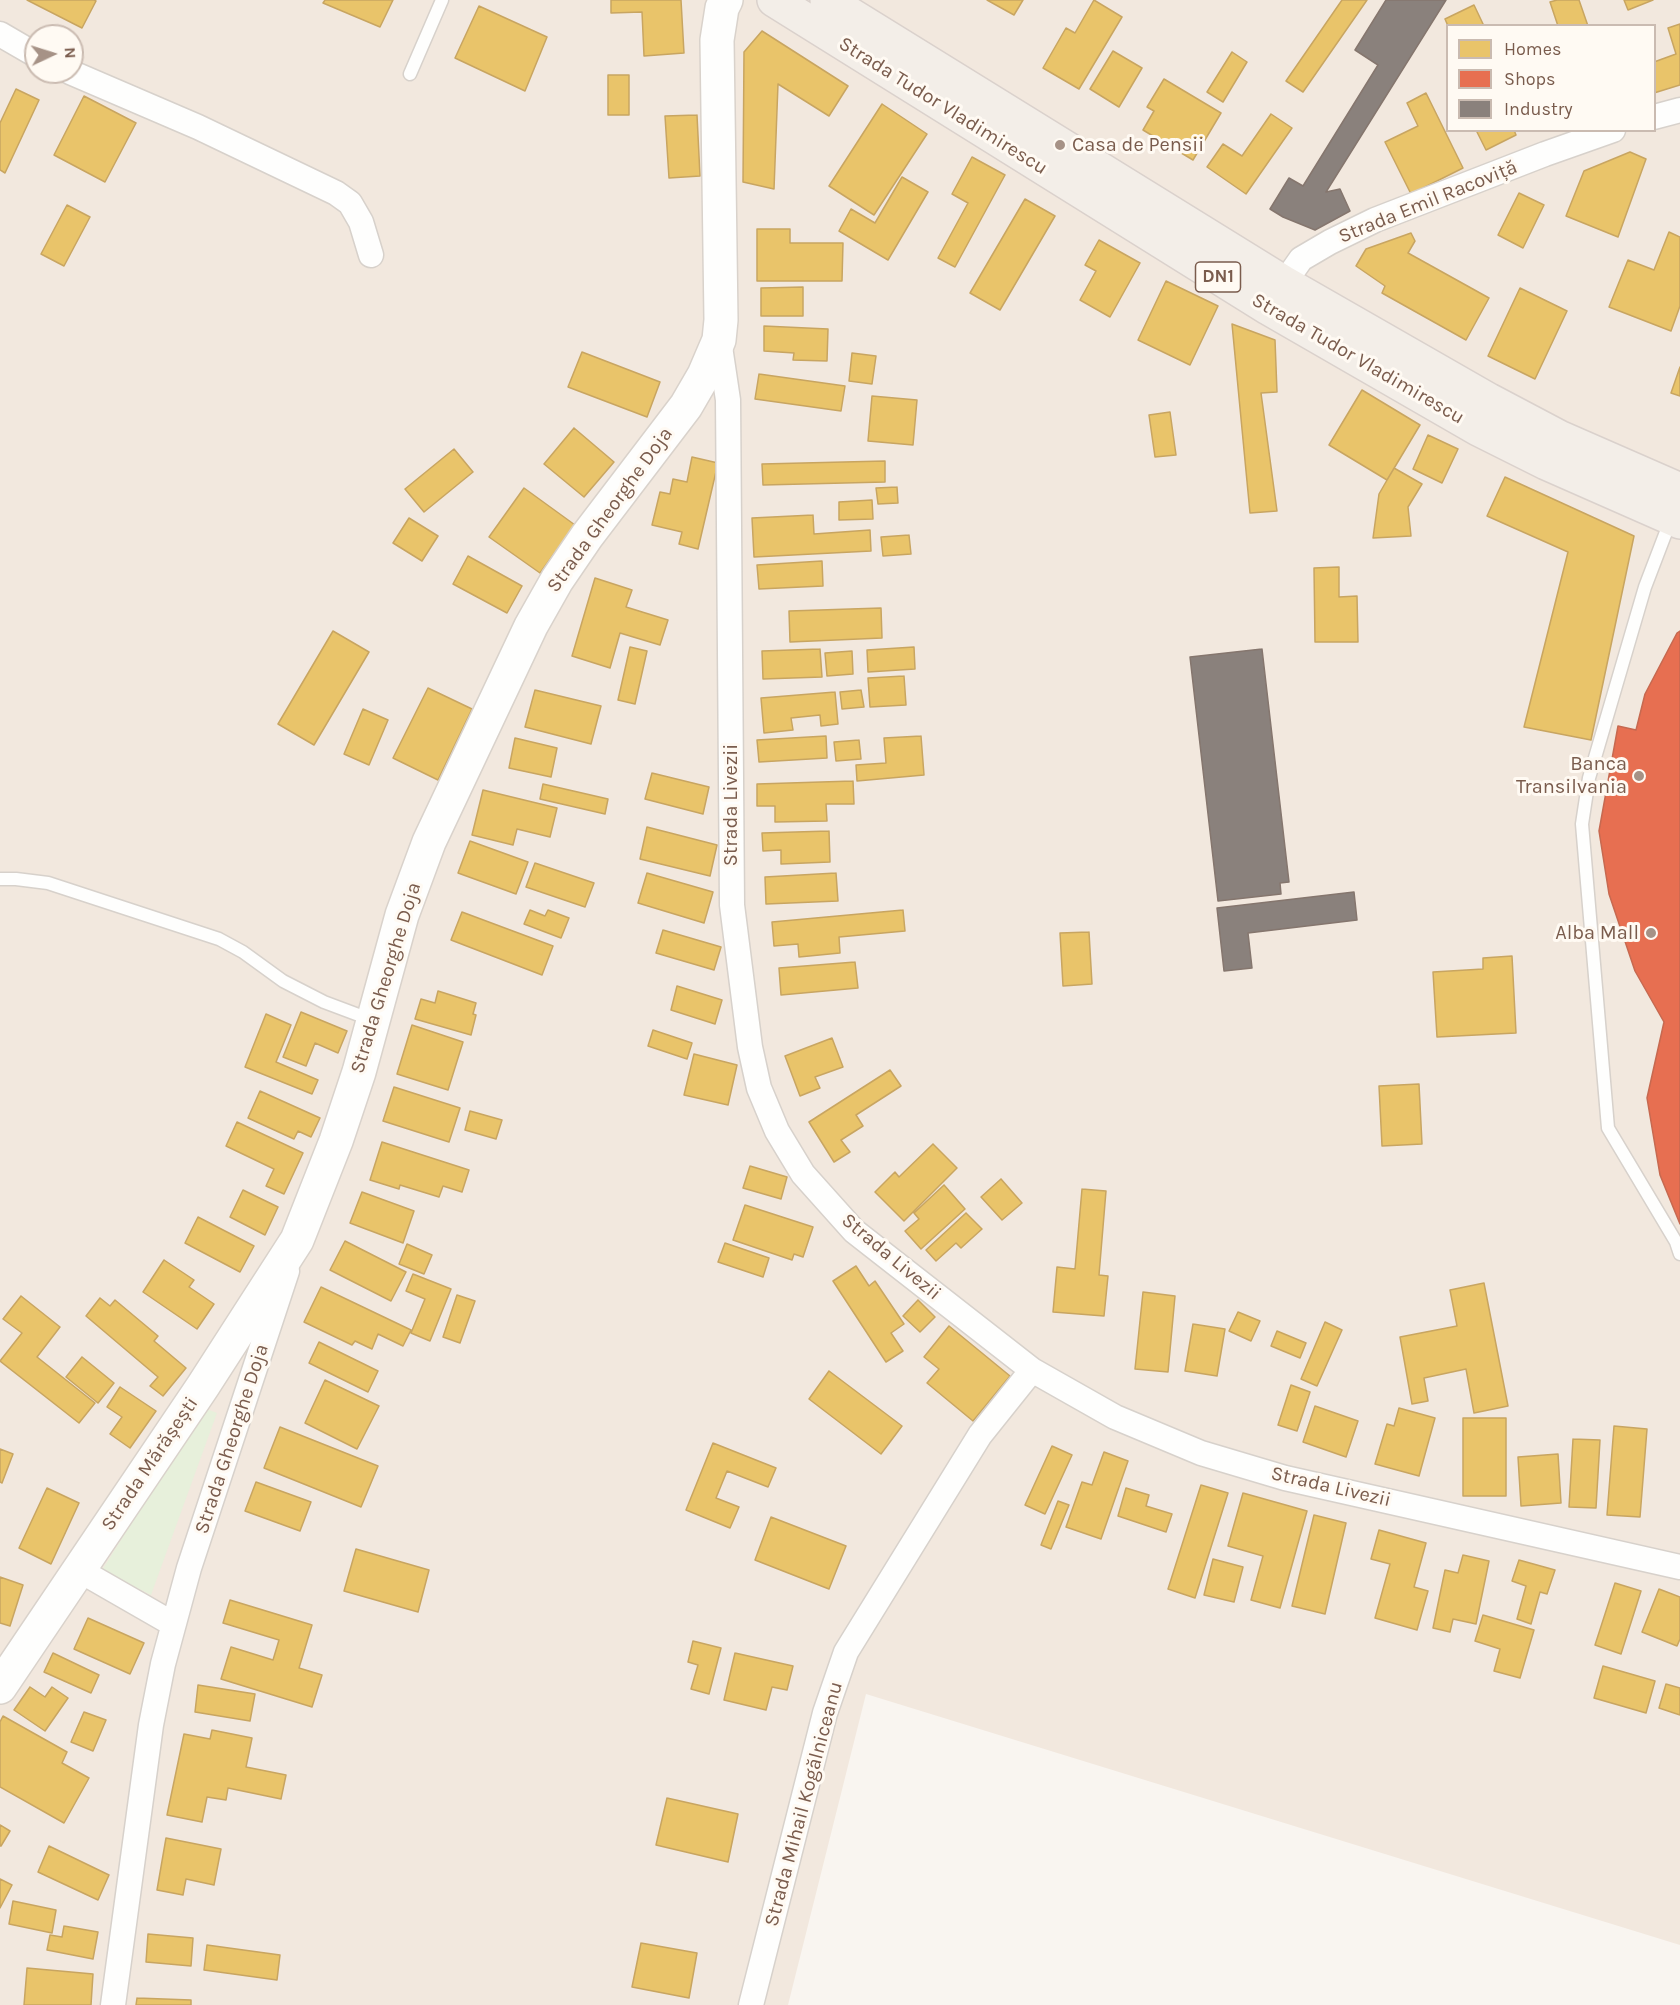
<!DOCTYPE html>
<html>
<head>
<meta charset="utf-8">
<style>
	body { margin:0 }
	#map { position:relative; width:1680px; height:2005px; overflow:hidden; background:#f9f5f0; font-family:Karla,sans-serif }
	canvas { display:block }
	.legend { position:absolute; left:1446px; top:24px; width:210px; height:108px; box-sizing:border-box; background:#fffaf3; border:2px solid #cabbb1; margin:0; padding:8px 10px; list-style:none; font-size:18px; color:#7a5c4d }
	.legend li { display:flex; align-items:center; gap:12px; height:30px }
	.legend b { width:30px; border:2px solid #cabbb1 }
	.north { position:absolute; left:24px; top:24px; width:60px; height:60px; box-sizing:border-box; background:#fffaf3; border:2px solid #cabbb1; border-radius:50%; rotate:86deg; font-size:16px; font-weight:700; line-height:24px; text-align:center; color:#7a5c4d }
	.north::after { content:''; display:block; margin:auto; width:21px; height:27px; background:#a69286; clip-path:polygon(50% 0,100% 100%,50% 72%,0 100%) }
</style>
</head>
<body>
<div id="map">
<canvas width="1680" height="2005"></canvas>
<ul class="legend">
<li><b style="height:16px;background:#e9c46a"></b>Homes</li>
<li><b style="height:16px;background:#e76f51"></b>Shops</li>
<li><b style="height:16px;background:#8a817c"></b>Industry</li>
</ul>
<div class="north">N</div>
</div>
<script>
const g = document.querySelector('canvas').getContext('2d');
g.lineJoin = 'round';
function fill(path, color) { g.fillStyle = color; g.fill(path, 'evenodd'); }
const shape = rows => new Path2D(rows.map(r => 'M' + r).join(''));
function stroke(path, color, width, dash) { g.strokeStyle = color; g.lineWidth = width; g.lineCap = dash ? 'butt' : 'round'; g.setLineDash(dash || []); g.stroke(path); }
function drawText(font, color, halo, rows, align = 'center') {
  g.font = font + ' Karla,sans-serif'; g.lineWidth = 6; g.setLineDash([]); g.textBaseline = 'middle'; g.strokeStyle = halo; g.fillStyle = color; for (const [text, x, y, turn = 0] of rows) {
    g.save(); g.translate(x, y); g.rotate((+turn || 0) * Math.PI / 180); g.textAlign = isNaN(turn) ? turn : align; if (halo) g.strokeText(text, 0, 0); g.fillText(text, 0, 0); g.restore();
  }
}
fill(shape([
	[0,0,1680,0,1680,1945,866,1694,788,2005,0,2005],
	[1448,26,1654,26,1654,130,1448,130],
	[36,36,72,36,72,72,36,72]
]), '#f2e8de');
fill(shape([
	[204,1408,217,1413,151,1595,102,1570]
]), '#e7f0db');
const homes = shape([
	[27,0,94,0,96,1,82,28,27,0],
	[325,0,393,0,380,27,323,3,325,0],
	[611,0,681,0,684,53,644,56,642,12,611,13,611,0],
	[987,0,1023,0,1014,15,987,0],
	[1094,0,1122,17,1079,89,1043,68,1066,28,1075,33,1094,0],
	[1342,0,1367,0,1303,92,1286,81,1342,0],
	[1557,0,1579,0,1588,26,1558,26,1550,2,1557,0],
	[1624,0,1653,0,1628,10,1624,0],
	[1474,5,1484,26,1448,26,1445,19,1474,5],
	[479,6,547,37,525,91,455,58,479,6],
	[1680,24,1680,85,1654,93,1654,62,1676,54,1668,28,1680,24],
	[762,31,848,86,829,116,778,84,774,189,743,182,744,52,762,31],
	[1113,51,1142,68,1119,107,1090,89,1113,51],
	[1232,52,1247,62,1223,102,1207,92,1232,52],
	[608,75,629,75,629,115,608,115,608,75],
	[1164,79,1221,113,1193,160,1143,130,1154,111,1147,107,1164,79],
	[16,89,39,100,5,173,0,170,0,123,16,89],
	[1426,93,1463,168,1411,194,1385,142,1418,126,1407,103,1426,93],
	[84,96,136,123,105,182,54,155,84,96],
	[882,104,927,134,874,215,829,186,882,104],
	[1271,114,1292,128,1246,194,1207,167,1223,144,1242,156,1271,114],
	[697,115,700,176,669,178,665,116,697,115],
	[1476,130,1514,130,1516,135,1486,150,1476,130],
	[1630,152,1646,159,1618,237,1566,216,1584,171,1630,152],
	[972,157,1005,175,955,267,938,258,968,203,952,194,972,157],
	[902,177,928,192,888,260,839,231,851,209,875,223,902,177],
	[1519,193,1544,205,1523,248,1498,235,1519,193],
	[1025,199,1055,216,1000,310,970,293,1025,199],
	[67,205,90,217,64,266,41,254,67,205],
	[757,229,790,229,790,243,843,243,842,281,757,281,757,229],
	[1669,232,1680,237,1680,306,1671,331,1609,307,1628,260,1654,270,1669,232],
	[1411,233,1415,241,1408,253,1489,298,1466,340,1382,293,1385,286,1356,266,1366,249,1411,233],
	[1099,240,1140,263,1110,317,1080,300,1096,271,1085,265,1099,240],
	[1166,281,1218,306,1190,365,1138,340,1166,281],
	[803,287,803,316,761,316,761,288,803,287],
	[1520,288,1567,311,1535,379,1488,356,1520,288],
	[1232,324,1275,340,1277,392,1261,393,1277,511,1250,513,1232,324],
	[764,326,828,329,827,361,793,360,794,353,764,351,764,326],
	[582,352,660,382,647,417,568,387,582,352],
	[852,353,876,356,872,384,849,381,852,353],
	[1680,367,1680,396,1671,393,1680,367],
	[759,374,845,386,841,411,755,399,759,374],
	[1362,390,1420,425,1387,480,1329,445,1362,390],
	[872,396,917,400,913,445,868,441,872,396],
	[1170,412,1176,455,1155,457,1149,415,1170,412],
	[574,428,614,462,584,497,544,464,574,428],
	[1428,435,1458,449,1442,483,1413,469,1428,435],
	[454,449,473,472,424,512,405,489,454,449],
	[692,457,718,463,698,549,679,544,682,532,652,525,660,492,670,494,673,479,687,482,692,457],
	[885,461,885,482,763,485,762,464,885,461],
	[1394,468,1422,484,1408,507,1411,536,1373,538,1379,494,1394,468],
	[1505,477,1634,536,1591,740,1524,727,1568,552,1487,516,1505,477],
	[897,487,898,503,878,504,876,488,897,487],
	[524,488,575,525,540,573,489,537,524,488],
	[872,500,873,519,839,520,839,502,872,500],
	[813,515,814,534,870,530,871,551,754,557,752,518,813,515],
	[409,518,438,536,422,561,393,543,409,518],
	[909,535,911,554,883,556,881,537,909,535],
	[468,556,522,586,507,613,453,584,468,556],
	[822,561,823,586,759,589,757,565,822,561],
	[1339,567,1339,597,1357,596,1358,642,1315,642,1314,568,1339,567],
	[595,578,632,590,626,607,668,620,660,645,620,633,610,668,572,656,595,578],
	[881,608,882,638,790,642,789,611,881,608],
	[333,631,369,652,314,745,278,724,333,631],
	[630,647,647,651,635,704,618,700,630,647],
	[914,647,915,669,868,672,867,650,914,647],
	[820,649,822,677,763,679,762,651,820,649],
	[852,651,853,674,827,676,825,653,852,651],
	[904,676,906,705,870,707,868,678,904,676],
	[428,688,472,709,438,780,393,758,428,688],
	[535,690,601,706,591,744,525,727,535,690],
	[861,690,864,707,842,709,840,692,861,690],
	[835,692,838,724,821,726,820,715,791,718,793,730,764,733,761,698,835,692],
	[363,709,388,720,369,765,344,754,363,709],
	[826,736,827,758,759,762,757,740,826,736],
	[921,736,924,775,857,781,856,765,886,763,884,738,921,736],
	[515,738,557,748,551,777,509,768,515,738],
	[859,740,861,759,836,761,834,742,859,740],
	[652,773,709,787,703,814,645,799,652,773],
	[853,781,854,804,826,804,827,821,775,822,775,806,757,806,757,784,853,781],
	[543,784,608,799,605,814,540,799,543,784],
	[483,790,557,808,550,837,517,829,513,845,472,835,483,790],
	[647,827,717,845,710,876,640,859,647,827],
	[829,831,830,862,781,864,781,850,763,851,762,833,829,831],
	[470,841,528,862,516,894,458,873,470,841],
	[535,863,594,883,585,907,526,887,535,863],
	[647,873,713,892,704,923,638,903,647,873],
	[836,873,838,901,766,904,765,877,836,873],
	[530,910,545,916,548,910,569,918,561,938,524,924,530,910],
	[903,910,905,931,839,937,840,953,799,957,798,944,774,946,772,922,903,910],
	[462,912,553,946,542,975,451,940,462,912],
	[663,930,721,947,714,970,656,953,663,930],
	[1089,932,1092,984,1063,986,1060,933,1089,932],
	[1512,956,1516,1033,1437,1037,1433,972,1483,969,1483,958,1512,956],
	[855,962,858,988,781,995,779,968,855,962],
	[677,986,722,1000,715,1024,671,1010,677,986],
	[438,991,476,1003,473,1014,476,1015,471,1035,415,1019,421,999,435,1003,438,991],
	[301,1012,347,1031,338,1053,315,1043,306,1066,283,1057,301,1012],
	[266,1014,291,1025,276,1062,318,1080,312,1094,245,1067,266,1014],
	[412,1025,463,1042,448,1090,397,1074,412,1025],
	[653,1030,692,1043,687,1059,648,1046,653,1030],
	[832,1038,843,1067,815,1077,820,1088,800,1096,785,1056,832,1038],
	[694,1054,737,1065,728,1105,684,1095,694,1054],
	[890,1070,901,1086,856,1115,863,1126,841,1140,850,1152,834,1162,809,1122,890,1070],
	[1419,1084,1422,1144,1382,1146,1379,1086,1419,1084],
	[394,1087,460,1108,449,1142,383,1121,394,1087],
	[260,1091,320,1118,311,1137,298,1131,294,1139,248,1118,260,1091],
	[470,1111,502,1120,496,1139,465,1130,470,1111],
	[237,1122,303,1153,284,1194,266,1186,274,1169,226,1146,237,1122],
	[382,1142,469,1170,462,1192,443,1186,439,1197,400,1185,399,1189,370,1180,382,1142],
	[933,1144,957,1168,904,1221,875,1192,895,1172,899,1177,933,1144],
	[750,1166,787,1177,781,1199,743,1188,750,1166],
	[1001,1179,1022,1203,1002,1220,981,1197,1001,1179],
	[944,1185,965,1209,921,1249,905,1231,919,1219,914,1213,944,1185],
	[1082,1189,1106,1191,1099,1275,1108,1276,1104,1316,1053,1312,1057,1267,1075,1269,1082,1189],
	[243,1190,278,1207,265,1235,230,1217,243,1190],
	[362,1192,414,1211,403,1243,350,1223,362,1192],
	[745,1205,813,1227,803,1257,794,1254,792,1260,733,1240,745,1205],
	[966,1213,982,1229,961,1248,956,1243,936,1261,926,1250,966,1213],
	[198,1217,254,1246,240,1272,185,1243,198,1217],
	[345,1241,406,1272,391,1301,330,1270,345,1241],
	[725,1243,769,1258,763,1277,718,1262,725,1243],
	[407,1244,432,1255,424,1274,399,1264,407,1244],
	[164,1260,194,1280,189,1287,214,1304,197,1329,143,1292,164,1260],
	[856,1266,869,1286,875,1281,904,1324,891,1333,903,1351,886,1362,833,1281,856,1266],
	[413,1274,451,1289,430,1341,411,1333,425,1299,406,1291,413,1274],
	[1484,1283,1508,1406,1474,1413,1466,1369,1424,1378,1428,1401,1412,1404,1400,1337,1457,1326,1450,1290,1484,1283],
	[321,1287,411,1330,403,1346,378,1334,372,1349,355,1341,352,1345,304,1322,321,1287],
	[1143,1292,1175,1296,1168,1372,1135,1369,1143,1292],
	[457,1295,475,1301,460,1343,443,1337,457,1295],
	[21,1296,60,1327,37,1357,95,1403,79,1423,0,1361,22,1333,3,1319,21,1296],
	[100,1298,110,1306,115,1300,158,1336,154,1341,186,1368,163,1396,150,1386,158,1377,86,1316,100,1298],
	[918,1300,935,1317,920,1332,903,1316,918,1300],
	[1238,1312,1260,1321,1251,1341,1229,1331,1238,1312],
	[1325,1322,1342,1330,1317,1386,1301,1379,1325,1322],
	[1193,1324,1225,1329,1217,1376,1185,1371,1193,1324],
	[949,1326,1010,1376,973,1421,927,1383,939,1369,924,1357,949,1326],
	[1277,1331,1306,1343,1300,1358,1271,1346,1277,1331],
	[319,1342,378,1371,368,1392,309,1363,319,1342],
	[82,1357,114,1383,98,1403,66,1377,82,1357],
	[829,1371,902,1426,881,1454,809,1399,829,1371],
	[325,1380,379,1406,357,1449,305,1423,325,1380],
	[1291,1385,1310,1392,1297,1431,1278,1425,1291,1385],
	[120,1387,156,1411,130,1448,110,1434,122,1417,107,1407,120,1387],
	[1315,1406,1358,1421,1346,1457,1303,1442,1315,1406],
	[1399,1408,1435,1418,1419,1476,1375,1464,1387,1424,1394,1426,1399,1408],
	[1463,1418,1506,1418,1506,1496,1463,1496,1463,1418],
	[1614,1426,1647,1429,1640,1517,1607,1515,1614,1426],
	[280,1427,378,1466,361,1507,264,1468,280,1427],
	[1573,1439,1600,1440,1596,1508,1569,1507,1573,1439],
	[713,1443,776,1468,768,1487,727,1471,716,1498,739,1507,730,1528,686,1510,713,1443],
	[1052,1446,1072,1455,1045,1514,1025,1505,1052,1446],
	[0,1449,13,1454,2,1483,0,1482,0,1449],
	[1104,1452,1128,1461,1101,1539,1066,1527,1082,1482,1092,1485,1104,1452],
	[1558,1454,1561,1503,1521,1506,1518,1457,1558,1454],
	[256,1482,311,1502,300,1531,245,1511,256,1482],
	[1201,1485,1228,1493,1195,1598,1168,1589,1201,1485],
	[47,1488,79,1503,51,1564,19,1548,47,1488],
	[1126,1488,1149,1495,1146,1506,1172,1514,1166,1532,1118,1516,1126,1488],
	[1243,1493,1307,1511,1280,1608,1251,1600,1263,1556,1228,1546,1243,1493],
	[1058,1501,1069,1505,1051,1549,1041,1545,1058,1501],
	[1314,1515,1346,1523,1325,1614,1292,1606,1314,1515],
	[771,1517,846,1546,829,1589,755,1560,771,1517],
	[1379,1530,1426,1543,1414,1587,1428,1591,1417,1630,1375,1618,1390,1564,1371,1559,1379,1530],
	[356,1549,429,1570,418,1612,344,1591,356,1549],
	[1463,1555,1489,1561,1476,1624,1453,1619,1450,1632,1433,1628,1445,1570,1458,1573,1463,1555],
	[1213,1559,1243,1567,1234,1602,1204,1595,1213,1559],
	[1519,1560,1555,1570,1547,1594,1540,1592,1531,1624,1517,1619,1526,1586,1512,1581,1519,1560],
	[0,1577,23,1585,10,1626,0,1623,0,1577],
	[1615,1583,1641,1591,1621,1654,1595,1645,1615,1583],
	[1659,1589,1680,1597,1680,1639,1677,1646,1642,1632,1659,1589],
	[230,1600,312,1625,299,1668,322,1675,312,1707,221,1679,231,1647,273,1660,279,1640,223,1623,230,1600],
	[1483,1615,1534,1630,1520,1678,1494,1671,1500,1649,1475,1641,1483,1615],
	[88,1618,144,1643,130,1674,74,1649,88,1618],
	[693,1641,721,1648,709,1694,691,1689,698,1665,688,1662,693,1641],
	[53,1653,99,1675,91,1693,44,1672,53,1653],
	[735,1653,793,1666,787,1690,772,1687,766,1710,724,1700,735,1653],
	[1603,1666,1655,1681,1646,1713,1594,1698,1603,1666],
	[1666,1684,1680,1688,1680,1715,1659,1708,1666,1684],
	[198,1685,255,1694,250,1721,195,1712,198,1685],
	[30,1687,45,1697,52,1687,68,1698,45,1731,14,1710,30,1687],
	[84,1712,106,1720,93,1751,71,1742,84,1712],
	[3,1716,67,1752,62,1763,89,1778,64,1823,0,1787,0,1722,3,1716],
	[212,1730,252,1738,246,1767,286,1775,281,1799,228,1788,226,1800,207,1797,202,1822,167,1815,184,1734,210,1739,212,1730],
	[667,1798,738,1814,728,1862,656,1845,667,1798],
	[0,1825,10,1831,1,1846,0,1846,0,1825],
	[166,1838,221,1849,214,1885,186,1879,183,1895,157,1890,166,1838],
	[49,1846,109,1875,98,1900,38,1872,49,1846],
	[0,1879,12,1885,0,1908,0,1879],
	[13,1901,56,1910,52,1933,9,1924,13,1901],
	[64,1926,98,1932,93,1959,47,1950,50,1935,62,1937,64,1926],
	[148,1934,193,1938,191,1966,146,1962,148,1934],
	[641,1943,697,1953,689,1998,632,1987,641,1943],
	[207,1945,280,1955,277,1980,204,1970,207,1945],
	[27,1968,93,1974,91,2005,24,2005,27,1968],
	[137,1998,191,2000,191,2005,136,2005,137,1998]
]);
fill(homes, '#e9c46a');
stroke(homes, '#c8a561', 1.5);
const shops = shape([
	[1680,631,1680,1224,1660,1175,1647,1098,1664,1022,1635,971,1609,894,1599,831,1618,726,1636,730,1645,694,1677,633,1680,631]
]);
fill(shops, '#e76f51');
stroke(shops, '#c66950', 1.5);
const industry = shape([
	[1386,0,1446,0,1326,192,1340,189,1350,211,1315,230,1283,217,1270,209,1289,178,1303,186,1378,65,1355,50,1386,0],
	[1262,649,1289,882,1280,883,1281,894,1218,901,1190,657,1262,649],
	[1354,892,1357,920,1248,933,1252,968,1224,971,1217,908,1354,892]
]);
fill(industry, '#8a817c');
stroke(industry, '#85766e', 1.5);
const lane = shape([
	[410,74,442,0],
	[1671,519,1645,587,1589,778,1582,824,1608,1128,1676,1242,1680,1254],
	[0,879,16,879,48,883,219,939,243,952,283,981,324,1002,372,1020]
]);
const street = shape([
	[0,34,36,55],
	[70,72,198,127,336,193,350,203,361,222,371,255],
	[1654,117,1680,110],
	[1275,296,1301,259,1330,242,1375,220,1545,154,1613,130],
	[719,340,728,400,732,905,750,1047,759,1088,777,1131,803,1174,854,1231,1032,1370,1115,1417,1201,1453,1285,1478,1680,1567],
	[79,1570,173,1624],
	[113,2005,151,1725,163,1664,189,1568,287,1271],
	[751,2005,825,1713,846,1652,980,1435,1032,1370]
]);
const secondary = shape([
	[0,1687,203,1386,297,1240,336,1141,359,1072,402,915,429,842,531,626,557,580,587,536,686,406,704,375,719,340,721,320,717,40,722,8,726,0]
]);
const primary = shape([
	[774,0,1268,308,1478,429,1546,463,1680,522],
	[827,0,1283,282,1489,400,1559,437,1680,490]
]);
stroke(lane, '#d7d1cb', 15);
stroke(street, '#d7d1cb', 27);
stroke(secondary, '#d9d2cb', 36);
stroke(primary, '#dad1cc', 36);
stroke(lane, '#fefefd', 12);
stroke(street, '#fefefd', 24);
stroke(secondary, '#fefefd', 33);
stroke(primary, '#f3eee8', 33);
for (const [x, y, r, color] of [
	[1060,145,6,"#a69286"],
	[1639,776,6,"#a69286"],
	[1651,933,6,"#a69286"]
]) { const dot = new Path2D(); dot.arc(x, y, r, 0, 2 * Math.PI); g.fillStyle = color; g.fill(dot); stroke(dot, '#fffaf3', 2); }
for (const [x, y, w] of [
	[1218,277,45]
]) { const box = new Path2D(); box.roundRect(x - w / 2, y - 15, w, 30, 4.5); g.fillStyle = '#fffaf3'; g.fill(box); stroke(box, '#7a5c4d', 1.5); }
drawText('bold 18px', '#7a5c4d', null, [
	["DN1",1218,277]
]);
drawText('20px', '#7a5c4d', '#fffaf3', [
	["Strada Tudor Vladimirescu",943,106,32],
	["Strada Emil Racoviță",1428,202,-22],
	["Strada Tudor Vladimirescu",1358,359,30],
	["Strada Gheorghe Doja",610,510,-54],
	["Strada Livezii",731,805,-90],
	["Strada Gheorghe Doja",386,978,-73],
	["Strada Livezii",891,1257,40],
	["Strada Gheorghe Doja",232,1439,-72],
	["Strada Mărășești",150,1464,-56],
	["Strada Livezii",1331,1487,13],
	["Strada Mihail Kogălniceanu",804,1804,-75]
]);
drawText('20px', '#7a5c4d', '#fffaf3', [
	["Casa de Pensii",1072,145,"left"],
	["Banca",1627,764],
	["Transilvania",1627,787],
	["Alba Mall",1639,933]
], 'right');
</script>
</body>
</html>
